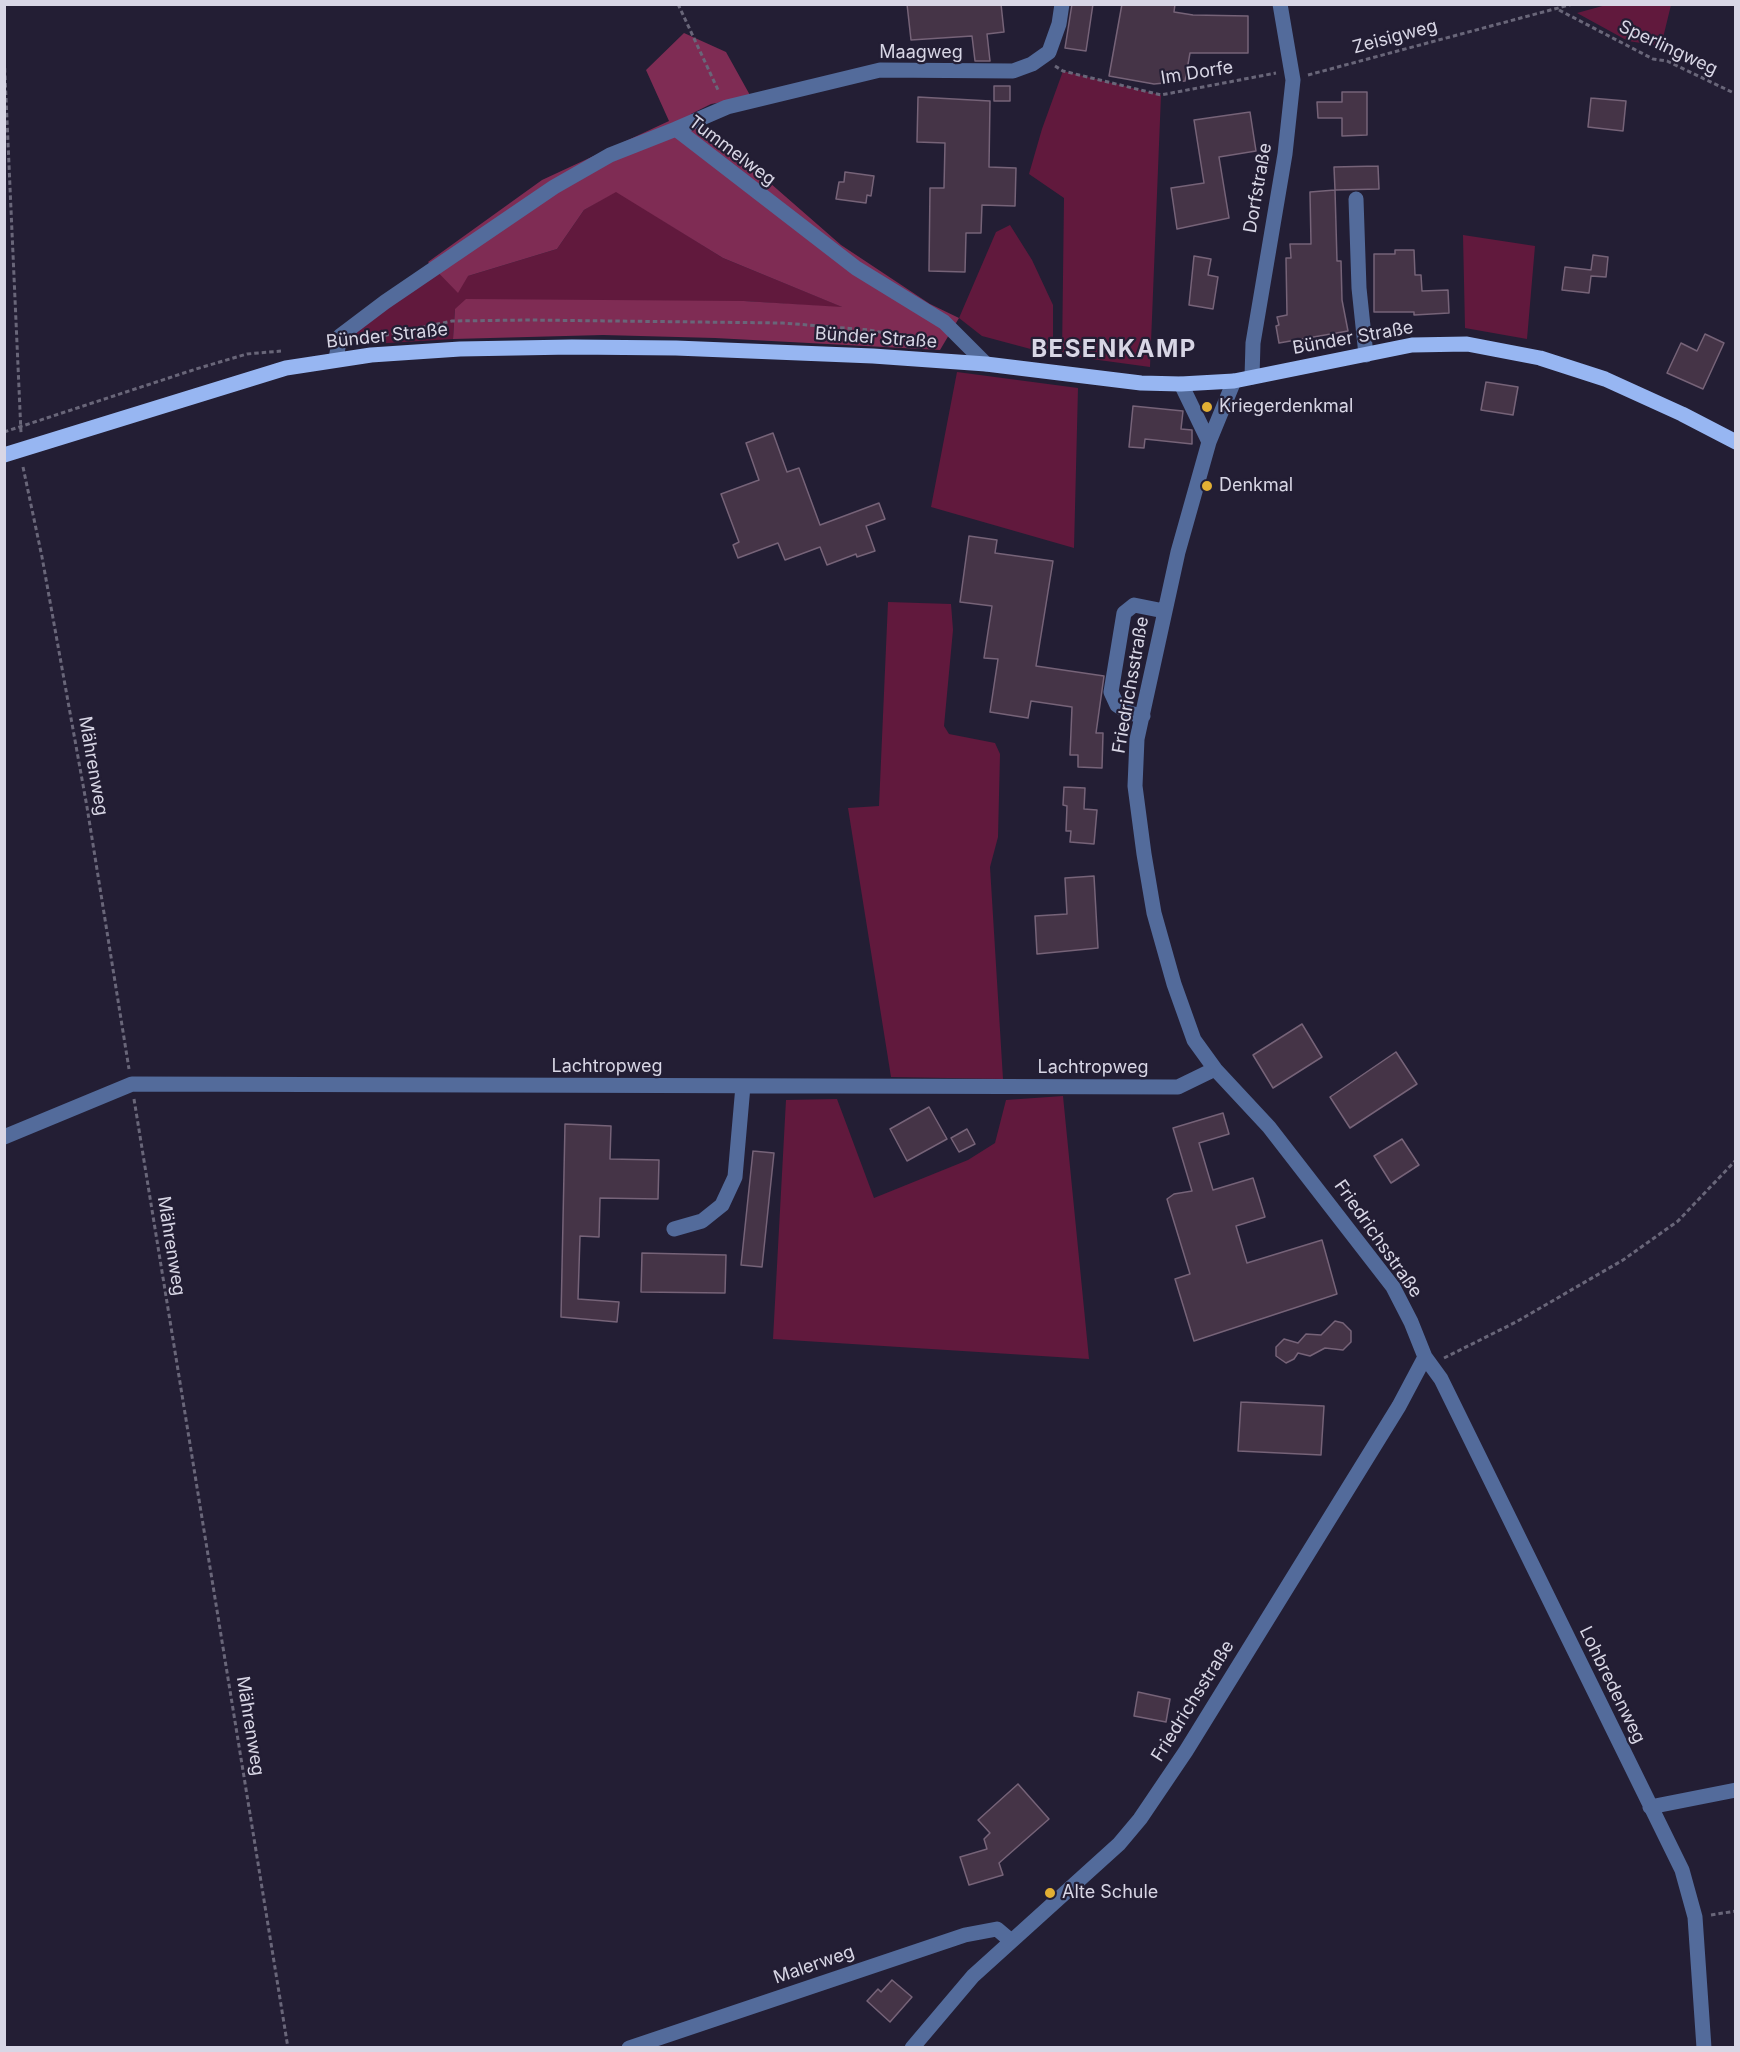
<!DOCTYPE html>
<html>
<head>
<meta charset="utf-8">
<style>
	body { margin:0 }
	#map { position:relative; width:1740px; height:2052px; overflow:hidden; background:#231e34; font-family:Inter,sans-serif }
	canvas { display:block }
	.frame { position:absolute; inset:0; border:6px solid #d8d6e5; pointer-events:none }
</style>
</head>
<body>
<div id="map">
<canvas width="1740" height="2052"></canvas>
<div class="frame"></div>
</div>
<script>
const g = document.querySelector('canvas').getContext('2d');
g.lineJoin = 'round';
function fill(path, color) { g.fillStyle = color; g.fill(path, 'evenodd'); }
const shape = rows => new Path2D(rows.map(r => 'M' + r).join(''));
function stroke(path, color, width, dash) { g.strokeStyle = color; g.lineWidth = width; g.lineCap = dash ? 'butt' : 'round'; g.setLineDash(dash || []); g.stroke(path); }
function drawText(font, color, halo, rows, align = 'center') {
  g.font = font + ' Inter,sans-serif'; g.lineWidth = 4.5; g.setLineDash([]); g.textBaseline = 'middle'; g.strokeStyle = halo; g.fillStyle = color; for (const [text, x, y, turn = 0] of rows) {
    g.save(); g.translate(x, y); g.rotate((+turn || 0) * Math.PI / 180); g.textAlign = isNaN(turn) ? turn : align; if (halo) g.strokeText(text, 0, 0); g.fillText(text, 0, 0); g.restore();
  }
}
fill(shape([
	[1606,5,1671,5,1661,46,1628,41,1577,13],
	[1063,71,1161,95,1150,367,1062,355,1064,198,1029,174,1042,129],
	[616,191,723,258,845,308,744,301,455,309,453,339,372,344,345,339,436,271,468,276,557,249,584,210],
	[1010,225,1032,260,1053,305,1053,355,982,336,959,318,996,232],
	[1463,235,1535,246,1527,339,1465,328],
	[957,372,1078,388,1074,548,931,507],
	[888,602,951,604,953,630,944,726,949,734,995,743,1000,754,998,837,990,867,1003,1079,891,1077,848,808,879,806],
	[1063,1096,1089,1359,773,1339,786,1100,837,1099,874,1198,968,1160,995,1143,1006,1100]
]), '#61193d');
fill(shape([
	[684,33,726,52,751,97,711,104,691,114,841,245,930,304,959,318,940,350,715,338,603,335,453,339,455,309,466,299,744,301,842,307,723,258,616,192,584,210,557,249,468,276,458,293,428,262,542,180,669,121,646,70]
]), '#7f2c54');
const building = shape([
	[907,4,1001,4,1004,32,987,34,990,61,975,61,972,36,911,40,907,4],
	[1072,4,1093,4,1086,51,1065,48,1072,4],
	[1122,4,1175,4,1174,12,1193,15,1248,16,1248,53,1190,53,1185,81,1154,84,1109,76,1122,4],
	[994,86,1010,86,1010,101,994,101,994,86],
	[1342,92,1367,92,1367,135,1342,136,1342,118,1318,118,1317,102,1342,102,1342,92],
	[918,97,990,101,989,167,1016,168,1015,206,982,205,981,233,966,233,965,272,929,271,930,188,944,188,945,143,917,142,918,97],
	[1591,98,1626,101,1623,131,1588,127,1591,98],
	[1250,112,1256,151,1219,157,1229,218,1177,229,1171,188,1204,183,1194,120,1250,112],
	[1378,166,1379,189,1335,190,1337,261,1341,261,1342,300,1348,331,1279,343,1276,326,1279,325,1277,317,1287,315,1286,258,1291,258,1290,244,1311,244,1310,192,1335,190,1334,167,1378,166],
	[845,172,874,176,871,196,867,195,866,203,836,199,839,182,844,182,845,172],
	[1395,250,1414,250,1415,275,1421,275,1422,291,1448,290,1449,313,1414,315,1414,312,1374,312,1374,254,1395,254,1395,250],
	[1593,255,1608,257,1606,277,1591,276,1589,293,1562,290,1565,267,1591,270,1593,255],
	[1194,256,1211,259,1208,275,1218,277,1213,309,1189,305,1194,256],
	[1705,334,1724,343,1703,389,1667,373,1681,343,1697,351,1705,334],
	[1486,382,1518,387,1513,415,1481,410,1486,382],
	[1133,406,1183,411,1181,429,1192,430,1192,444,1145,439,1144,448,1129,447,1133,406],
	[773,433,787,472,799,468,820,525,879,503,885,519,866,526,875,551,857,557,856,554,827,565,820,547,785,560,778,543,738,558,733,545,739,542,721,494,759,480,746,443,773,433],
	[969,536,997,540,995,553,1053,561,1036,666,1104,676,1096,733,1103,733,1102,768,1078,767,1078,755,1070,755,1072,707,1031,701,1028,718,990,712,998,659,984,658,992,606,960,602,969,536],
	[1064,787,1085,788,1084,809,1097,810,1094,844,1070,842,1071,831,1066,831,1067,806,1063,805,1064,787],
	[1094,876,1098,948,1037,954,1035,916,1067,914,1065,878,1094,876],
	[1302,1024,1322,1057,1273,1088,1253,1055,1302,1024],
	[1396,1052,1417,1084,1350,1128,1330,1097,1396,1052],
	[929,1107,947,1139,907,1161,890,1129,929,1107],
	[1223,1113,1229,1134,1199,1143,1213,1190,1253,1178,1265,1217,1236,1226,1247,1263,1322,1240,1337,1294,1194,1341,1175,1279,1190,1274,1167,1199,1174,1194,1192,1191,1173,1128,1223,1113],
	[565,1124,611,1126,610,1159,659,1160,658,1199,600,1198,599,1237,580,1236,578,1299,619,1302,617,1322,561,1317,565,1124],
	[967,1129,975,1144,959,1152,951,1138,967,1129],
	[1402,1139,1419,1165,1391,1183,1374,1156,1402,1139],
	[753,1151,774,1153,762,1267,741,1265,753,1151],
	[642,1253,726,1255,725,1293,641,1292,642,1253],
	[1335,1321,1343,1323,1351,1331,1351,1342,1343,1350,1325,1348,1310,1356,1298,1353,1294,1359,1286,1363,1276,1356,1276,1347,1284,1339,1298,1343,1306,1334,1321,1335,1335,1321],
	[1241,1402,1324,1406,1321,1455,1238,1451,1241,1402],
	[1138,1692,1170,1699,1166,1722,1134,1716,1138,1692],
	[1018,1784,1049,1819,999,1863,1003,1875,969,1885,960,1857,987,1849,984,1839,990,1833,978,1820,1018,1784],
	[892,1980,912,1997,890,2022,867,2001,878,1989,881,1992,892,1980]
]);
fill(building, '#453447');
stroke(building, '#766378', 1.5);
stroke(shape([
	[678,4,719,92],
	[1559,10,1653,59,1667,61,1736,94],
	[4,53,21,433],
	[1055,66,1063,71,1161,95,1276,73],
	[1308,75,1573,4],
	[377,337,452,321,528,320,783,323,869,330,931,342],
	[4,432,196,369,247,354,281,351],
	[23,467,42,557,87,807,129,1069],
	[134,1099,288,2048],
	[1444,1358,1516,1322,1623,1260,1678,1221,1736,1160],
	[1711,1915,1736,1911]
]), '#696679', 3, [4.5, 3]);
stroke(shape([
	[676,129,727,107,880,70,1013,71,1032,64,1049,52,1059,24,1062,4],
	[1356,199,1359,288,1366,355],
	[336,359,340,336,385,302,554,187,610,155,676,129,856,268,944,322,986,364],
	[1252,377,1253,343,1285,154,1293,80,1280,4],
	[1234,381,1209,442,1178,552,1137,739,1135,786,1144,854,1154,913,1174,984,1194,1040,1215,1069,1269,1127,1393,1287,1411,1322,1425,1357,1441,1379,1682,1870,1695,1917,1704,2048],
	[1181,384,1209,442],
	[1143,716,1129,713,1117,705,1111,692,1124,613,1134,605,1164,611],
	[4,1137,132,1084,1178,1087,1215,1069],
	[674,1229,702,1221,722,1205,735,1177,743,1086],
	[1650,1807,1736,1790],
	[629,2048,965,1935,997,1929,1010,1940],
	[912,2048,973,1976,1119,1844,1140,1819,1186,1751,1399,1406,1425,1357]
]), '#536b9b', 15);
stroke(shape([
	[4,455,286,368,371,355,460,349,572,347,676,348,873,356,986,364,1141,383,1181,384,1234,381,1412,345,1467,344,1540,358,1605,379,1682,414,1736,442]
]), '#97b6f2', 15);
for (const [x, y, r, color] of [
	[1207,407,6,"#e2af34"],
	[1207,486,6,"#e2af34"],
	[1050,1893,6,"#e2af34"]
]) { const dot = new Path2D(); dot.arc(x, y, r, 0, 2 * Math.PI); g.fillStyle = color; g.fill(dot); stroke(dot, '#231e34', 2); }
drawText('18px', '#d8d6e5', '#231e34', [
	["Zeisigweg",1395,37,-15],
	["Sperlingweg",1668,48,25],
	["Maagweg",921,53],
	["Im Dorfe",1197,73,-9],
	["Tummelweg",732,151,37],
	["Dorfstraße",1258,188,-80],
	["Bünder Straße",387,336,-6],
	["Bünder Straße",876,338,4],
	["Bünder Straße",1353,338,-10],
	["Friedrichsstraße",1131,685,-80],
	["Mährenweg",93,766,80],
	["Lachtropweg",607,1067],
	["Lachtropweg",1093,1068],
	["Friedrichsstraße",1378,1239,55],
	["Mährenweg",171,1246,81],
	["Lohbredenweg",1612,1685,64],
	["Friedrichsstraße",1193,1701,-58],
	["Mährenweg",250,1726,81],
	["Malerweg",814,1965,-19]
]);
drawText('18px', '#d8d6e5', '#231e34', [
	["Kriegerdenkmal",1219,407],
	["Denkmal",1219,486],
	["Alte Schule",1062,1893]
], 'left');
g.letterSpacing = '1.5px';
drawText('bold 24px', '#d8d6e5', '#231e34', [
	["BESENKAMP",1114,350]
]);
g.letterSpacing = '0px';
</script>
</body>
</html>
